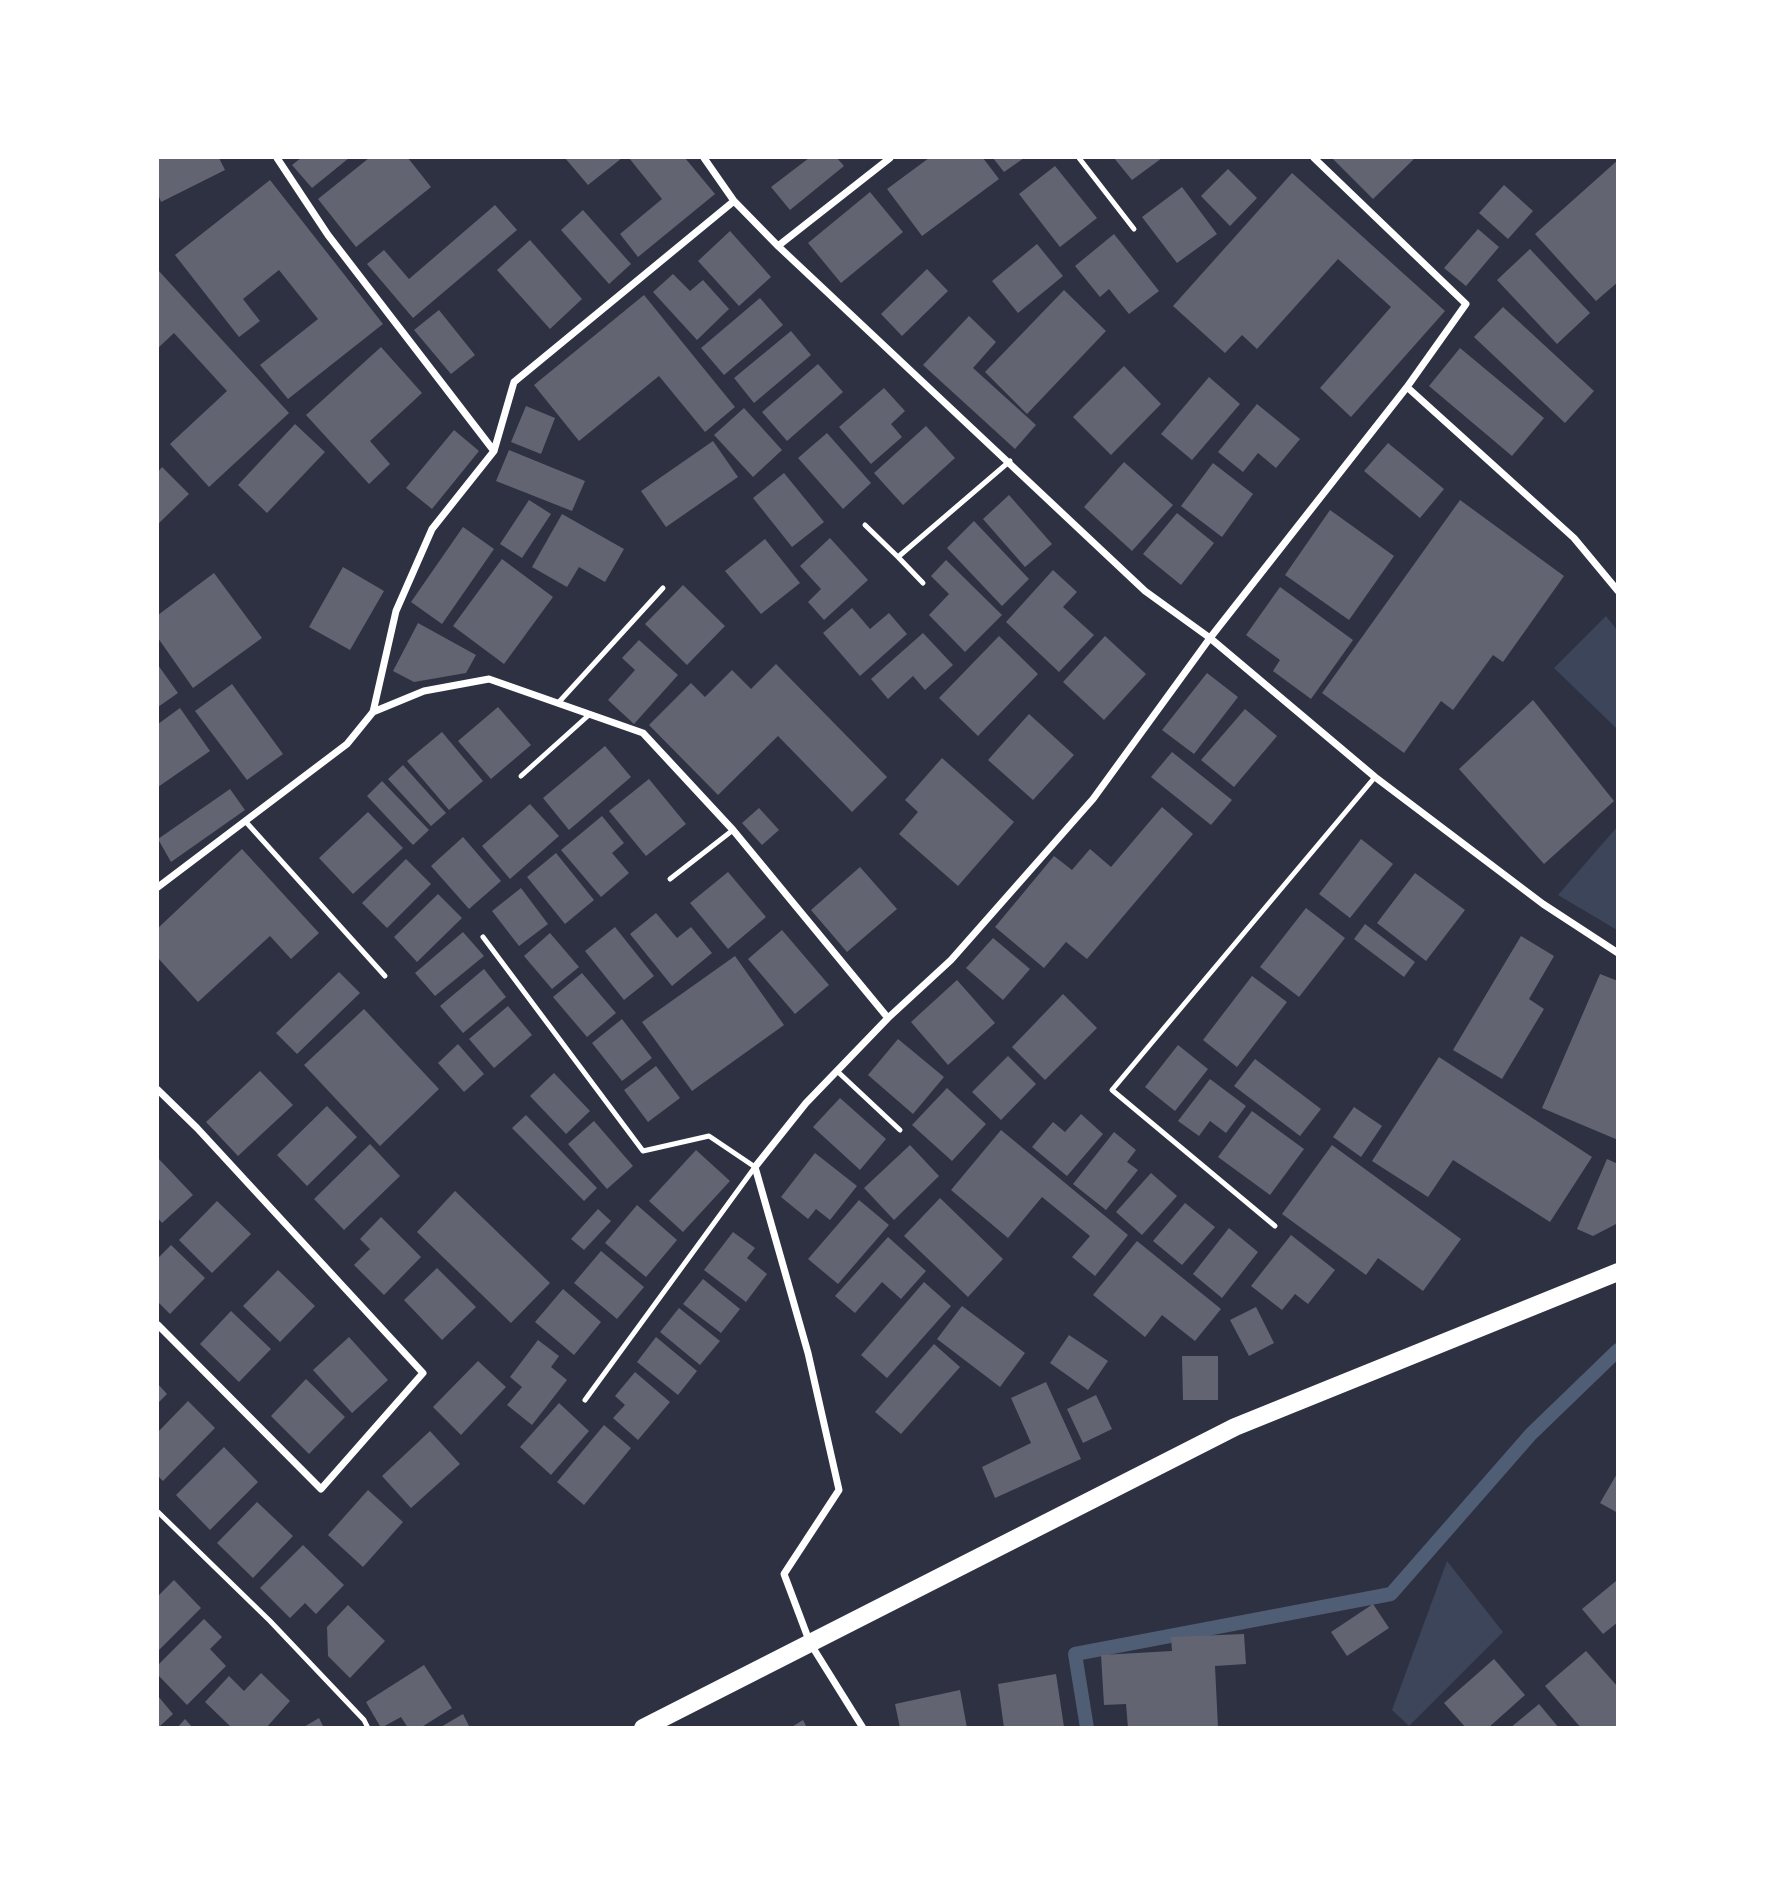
<!DOCTYPE html>
<html>
<head>
<meta charset="utf-8">
<style>
	body { margin:0 }
	#map { position:relative; width:1775px; height:1885px; overflow:hidden; background:#2d3142; font-family:"Source Sans 3",sans-serif }
	canvas { display:block }
	.frame { position:absolute; inset:0; border:159px solid #fff; pointer-events:none }
</style>
</head>
<body>
<div id="map">
<canvas width="1775" height="1885"></canvas>
<div class="frame"></div>
</div>
<script>
const g = document.querySelector('canvas').getContext('2d');
g.lineJoin = 'round';
function fill(path, color) { g.fillStyle = color; g.fill(path, 'evenodd'); }
const shape = rows => new Path2D(rows.map(r => 'M' + r).join(''));
function stroke(path, color, width, dash) { g.strokeStyle = color; g.lineWidth = width; g.lineCap = dash ? 'butt' : 'round'; g.setLineDash(dash || []); g.stroke(path); }
fill(shape([
	[1606,616,1617,630,1617,729,1554,668],
	[1617,827,1617,930,1558,895],
	[1447,1561,1503,1632,1409,1726,1392,1710]
]), '#3c4559');
stroke(shape([
	[1087,1728,1075,1654,1391,1594,1531,1434,1618,1350]
]), '#4f5d75', 14);
fill(shape([
	[158,158,219,158,225,170,161,202,158,194],
	[301,158,349,158,312,188,292,165],
	[369,158,408,158,431,187,356,247,318,199],
	[565,158,622,158,588,185],
	[629,158,685,158,715,194,638,257,620,234,662,199],
	[809,158,837,158,844,166,790,210,771,187],
	[929,158,983,158,999,179,922,236,887,189],
	[993,158,1024,158,1004,172],
	[1114,158,1162,158,1132,180],
	[1332,158,1415,158,1373,199],
	[1618,160,1618,282,1596,301,1535,234],
	[1055,166,1097,218,1060,247,1019,194],
	[1228,169,1257,198,1230,226,1201,196],
	[1292,173,1445,311,1351,417,1320,388,1391,307,1338,259,1257,349,1242,335,1225,353,1173,306],
	[270,180,383,324,288,399,260,365,318,319,279,270,243,299,260,321,239,337,175,255],
	[1504,185,1533,211,1508,239,1479,213],
	[1182,187,1217,234,1177,263,1142,217],
	[870,192,903,232,841,283,808,243],
	[495,205,517,230,413,318,367,264,384,250,409,279],
	[583,210,631,264,609,284,561,230],
	[1478,229,1499,247,1466,286,1444,268],
	[730,231,771,277,739,306,698,261],
	[1114,234,1159,291,1129,314,1109,289,1100,297,1075,266],
	[530,240,582,299,550,329,497,270],
	[1037,244,1063,276,1018,313,992,281],
	[1530,249,1590,313,1557,344,1497,280],
	[927,269,948,291,902,336,881,314],
	[158,270,289,413,209,487,170,444,227,391,174,333,158,348],
	[673,274,690,291,703,280,729,309,697,340,653,292],
	[1064,290,1106,331,1027,414,985,372],
	[644,295,735,407,705,432,659,376,579,441,534,385],
	[760,298,783,325,724,375,701,348],
	[1503,307,1594,391,1565,423,1474,337],
	[439,310,475,355,451,374,414,330],
	[969,316,996,342,973,368,1036,425,1015,449,923,365],
	[791,331,811,355,754,403,734,378],
	[381,347,422,393,370,441,390,464,369,484,306,415],
	[1460,348,1544,418,1512,456,1429,386],
	[818,364,843,392,787,441,762,412],
	[1124,366,1161,404,1111,455,1073,417],
	[1209,377,1240,404,1192,460,1161,434],
	[884,388,905,411,891,424,902,437,871,464,839,427],
	[1257,404,1300,439,1276,468,1258,453,1243,472,1218,452],
	[526,406,555,418,541,454,511,442],
	[744,408,782,450,753,477,714,435],
	[295,424,325,452,267,513,238,485],
	[926,426,955,458,903,505,874,473],
	[454,430,479,451,432,509,406,488],
	[827,433,871,483,843,509,798,458],
	[713,441,738,477,666,527,641,491],
	[1388,443,1444,489,1420,518,1364,471],
	[509,450,585,481,572,511,496,481],
	[1124,462,1173,505,1132,551,1084,507],
	[1213,463,1253,494,1222,537,1181,506],
	[162,467,189,494,158,524,158,472],
	[784,473,824,522,792,547,753,498],
	[1009,495,1052,544,1025,567,983,519],
	[529,500,551,514,522,558,500,544],
	[1460,500,1564,576,1503,662,1493,655,1453,710,1441,701,1404,753,1322,693],
	[1330,510,1394,556,1349,620,1285,575],
	[1177,513,1214,543,1181,585,1143,554],
	[562,514,624,549,605,582,579,567,567,587,532,567],
	[974,521,1029,579,1002,606,947,548],
	[463,527,494,549,442,624,411,602],
	[830,538,868,580,824,620,808,602,821,589,800,566],
	[765,539,800,583,761,614,725,571],
	[502,559,553,597,504,664,453,626],
	[946,560,1002,615,965,652,929,615,949,594,931,576],
	[343,567,384,591,350,650,309,627],
	[1053,570,1077,592,1063,607,1094,635,1059,672,1006,622],
	[214,573,262,638,193,688,158,638,158,615],
	[683,585,725,626,687,665,645,624],
	[1280,587,1353,640,1311,699,1273,671,1280,660,1246,635],
	[852,608,870,629,889,613,907,634,860,676,823,633],
	[418,623,476,655,466,673,414,682,393,671],
	[923,633,953,665,925,690,913,676,888,699,871,679],
	[999,636,1038,674,978,736,939,698],
	[1105,636,1146,674,1104,720,1063,682],
	[639,640,678,675,634,724,608,700,635,670,622,658],
	[776,664,887,777,852,812,778,736,718,795,649,725,691,683,705,697,732,670,751,689],
	[158,665,178,693,158,707],
	[1207,673,1238,697,1194,754,1162,730],
	[232,684,283,754,247,780,195,711],
	[1533,700,1614,801,1544,864,1459,769],
	[498,707,531,745,491,779,458,741],
	[180,708,210,751,158,787,158,724],
	[1245,709,1277,736,1234,787,1201,760],
	[1029,714,1074,755,1033,800,988,760],
	[442,732,483,781,449,810,407,761],
	[605,746,631,777,569,830,543,798],
	[1172,752,1232,800,1211,825,1151,777],
	[942,758,1014,822,958,886,899,834,918,812,905,800],
	[403,765,446,813,431,826,388,779],
	[649,779,686,824,646,856,609,811],
	[382,781,429,830,413,845,367,796],
	[230,789,245,810,171,862,158,839],
	[530,804,559,836,510,879,482,846],
	[1162,807,1193,834,1087,959,1066,942,1044,968,995,927,1054,856,1072,870,1090,849,1111,867],
	[759,808,779,830,762,845,742,823],
	[368,812,403,848,353,894,319,858],
	[602,816,624,843,612,853,629,873,601,897,561,850],
	[463,837,501,881,469,909,431,866],
	[1361,839,1393,864,1350,918,1319,894],
	[242,849,319,933,291,959,270,936,198,1002,158,958,158,928],
	[556,853,594,900,565,924,527,877],
	[406,859,431,884,387,928,362,903],
	[860,867,897,909,847,952,811,910],
	[728,872,766,917,728,949,690,903],
	[1415,873,1465,910,1426,961,1377,923],
	[521,888,548,924,519,946,492,911],
	[438,894,462,918,417,962,394,937],
	[1306,908,1345,938,1299,997,1260,967],
	[656,913,677,938,691,927,712,953,672,986,630,934],
	[1365,924,1415,962,1404,977,1354,939],
	[615,927,654,976,624,1000,585,951],
	[782,930,829,985,795,1014,748,959],
	[463,932,484,956,435,996,415,973],
	[550,933,579,967,552,989,524,956],
	[1521,936,1554,956,1529,999,1544,1009,1502,1079,1453,1050],
	[993,938,1030,969,1003,1000,966,968],
	[735,956,784,1025,692,1091,642,1022],
	[484,969,506,997,463,1033,440,1006],
	[339,972,360,993,297,1054,276,1033],
	[582,973,616,1013,587,1037,553,997],
	[1600,974,1618,981,1618,1140,1542,1108],
	[1252,976,1287,1002,1237,1067,1203,1040],
	[957,980,995,1023,948,1065,911,1022],
	[1063,994,1097,1028,1045,1080,1012,1047],
	[508,1006,532,1035,494,1068,469,1039],
	[364,1009,439,1089,380,1146,304,1065],
	[622,1019,652,1058,622,1081,592,1043],
	[898,1039,944,1077,913,1114,868,1075],
	[458,1044,484,1074,464,1092,438,1063],
	[1178,1045,1208,1069,1175,1111,1145,1087],
	[1008,1056,1036,1084,1001,1120,972,1092],
	[1439,1057,1592,1157,1550,1222,1453,1160,1428,1197,1372,1161],
	[1255,1059,1321,1109,1300,1136,1234,1086],
	[656,1066,680,1098,648,1122,624,1090],
	[260,1071,293,1105,238,1156,206,1122],
	[554,1073,590,1111,566,1134,530,1096],
	[1210,1079,1246,1106,1226,1133,1210,1121,1199,1136,1178,1121],
	[947,1088,986,1124,952,1161,912,1125],
	[840,1098,886,1139,860,1170,813,1127],
	[327,1106,357,1137,307,1186,277,1155],
	[1354,1107,1382,1126,1361,1157,1333,1137],
	[1252,1111,1304,1149,1270,1195,1218,1157],
	[1081,1114,1103,1134,1067,1176,1032,1147,1053,1122,1065,1132],
	[526,1115,597,1188,584,1201,512,1128],
	[594,1121,633,1166,607,1189,568,1144],
	[1001,1130,1128,1235,1095,1276,1072,1257,1090,1236,1042,1197,1008,1238,951,1190],
	[1114,1132,1136,1150,1127,1162,1138,1170,1106,1210,1073,1184],
	[370,1144,400,1176,344,1230,314,1199],
	[910,1145,939,1176,894,1220,864,1188],
	[1332,1145,1461,1239,1423,1291,1378,1258,1366,1275,1282,1214],
	[696,1150,730,1181,683,1232,649,1201],
	[815,1153,857,1186,830,1220,816,1209,808,1219,781,1197],
	[158,1158,193,1195,162,1223,158,1218],
	[1607,1159,1618,1164,1618,1223,1593,1236,1577,1229],
	[1151,1173,1177,1196,1142,1235,1116,1212],
	[455,1191,550,1283,511,1323,417,1232],
	[940,1198,1003,1259,968,1297,904,1236],
	[859,1200,889,1225,838,1284,808,1259],
	[217,1201,251,1234,212,1273,179,1240],
	[1185,1203,1215,1227,1182,1265,1153,1241],
	[637,1205,677,1240,646,1277,605,1243],
	[598,1209,611,1221,584,1250,571,1239],
	[381,1217,421,1257,384,1295,354,1265,370,1249,360,1239],
	[1229,1228,1258,1252,1222,1298,1193,1274],
	[733,1232,755,1248,747,1258,767,1274,746,1302,704,1270],
	[1291,1235,1335,1270,1308,1304,1295,1294,1282,1310,1251,1286],
	[888,1237,926,1271,901,1299,882,1282,855,1313,835,1296],
	[1137,1241,1221,1309,1195,1341,1162,1315,1145,1337,1093,1295],
	[171,1245,205,1278,170,1314,158,1302,158,1258],
	[601,1251,644,1287,617,1319,574,1283],
	[437,1268,476,1307,442,1340,404,1300],
	[278,1270,315,1306,280,1342,243,1306],
	[703,1279,740,1309,721,1333,683,1304],
	[924,1282,951,1306,887,1378,861,1355],
	[563,1289,601,1322,574,1355,535,1322],
	[962,1306,1025,1353,1000,1387,937,1339],
	[1256,1307,1274,1343,1249,1356,1230,1320],
	[679,1308,720,1341,700,1365,660,1332],
	[231,1311,271,1349,239,1382,200,1344],
	[1069,1335,1108,1361,1088,1390,1050,1363],
	[349,1337,388,1380,352,1413,313,1370],
	[656,1337,697,1371,678,1395,637,1362],
	[538,1340,559,1356,551,1367,567,1380,532,1425,507,1405,522,1387,510,1377],
	[934,1344,960,1367,901,1434,875,1412],
	[1182,1356,1218,1356,1218,1400,1183,1400],
	[478,1361,506,1387,461,1435,433,1407],
	[635,1372,670,1402,638,1440,613,1418,625,1405,615,1396],
	[306,1379,345,1417,309,1454,271,1416],
	[1046,1382,1081,1459,995,1498,982,1467,1031,1443,1011,1398],
	[158,1384,167,1394,158,1403],
	[1096,1395,1112,1429,1083,1443,1067,1409],
	[188,1401,215,1428,163,1481,158,1476,158,1432],
	[559,1403,589,1431,551,1475,520,1447],
	[604,1425,631,1448,584,1505,557,1482],
	[430,1431,460,1464,411,1508,382,1476],
	[224,1447,258,1482,210,1530,176,1495],
	[1618,1472,1618,1513,1600,1503],
	[368,1490,403,1522,363,1567,328,1535],
	[257,1502,293,1536,253,1578,217,1543],
	[303,1545,344,1585,316,1614,305,1603,290,1618,260,1588],
	[174,1580,201,1608,158,1651,158,1596],
	[1616,1581,1618,1622,1603,1634,1582,1609],
	[1373,1604,1389,1628,1347,1656,1331,1632],
	[348,1605,385,1641,350,1678,328,1656,327,1627],
	[204,1619,222,1637,210,1649,226,1666,187,1705,158,1675,158,1665],
	[1244,1634,1246,1664,1215,1666,1218,1728,1128,1728,1126,1704,1104,1705,1101,1655,1172,1651,1171,1637],
	[1586,1651,1618,1687,1618,1728,1581,1728,1545,1686],
	[1494,1659,1525,1695,1488,1728,1466,1728,1444,1703],
	[424,1665,452,1708,420,1728,408,1728,401,1717,381,1728,366,1702],
	[261,1673,290,1701,266,1728,232,1728,205,1702,229,1676,244,1691],
	[1056,1674,1064,1727,1004,1728,998,1684],
	[960,1690,967,1728,900,1728,895,1704],
	[158,1696,173,1714,158,1728],
	[1539,1704,1559,1728,1510,1728],
	[463,1714,470,1728,439,1728],
	[319,1718,324,1728,302,1728],
	[185,1719,193,1728,177,1728],
	[803,1720,807,1728,790,1728]
]), '#626471');
stroke(shape([
	[1079,158,1134,229],
	[865,525,898,557,1010,461],
	[898,557,923,583],
	[559,702,663,588],
	[521,776,590,714],
	[246,822,385,976],
	[670,879,733,830],
	[483,937,643,1151,709,1136,755,1167,585,1400],
	[837,1071,900,1130],
	[1275,1226,1112,1090,1375,777],
	[158,1512,270,1621,364,1720,368,1728]
]), '#fff', 5);
stroke(shape([
	[277,158,328,235,494,451],
	[704,158,734,201,778,246,1145,591,1210,638,1375,777,1543,904,1618,953],
	[1314,158,1466,304,1407,387,1574,538,1618,591],
	[778,246,890,158],
	[373,712,424,691,489,679,643,733,733,830,888,1018],
	[158,887,347,744,373,712,396,611,432,529,494,451,514,382,734,201],
	[158,1090,197,1128,423,1373,321,1489,158,1325],
	[863,1728,810,1643,784,1574,839,1490,808,1353,755,1167,806,1103,888,1018,951,960,1093,799,1210,638,1407,387]
]), '#fff', 7);
stroke(shape([
	[643,1728,1235,1427,1618,1272]
]), '#fff', 18);
</script>
</body>
</html>
